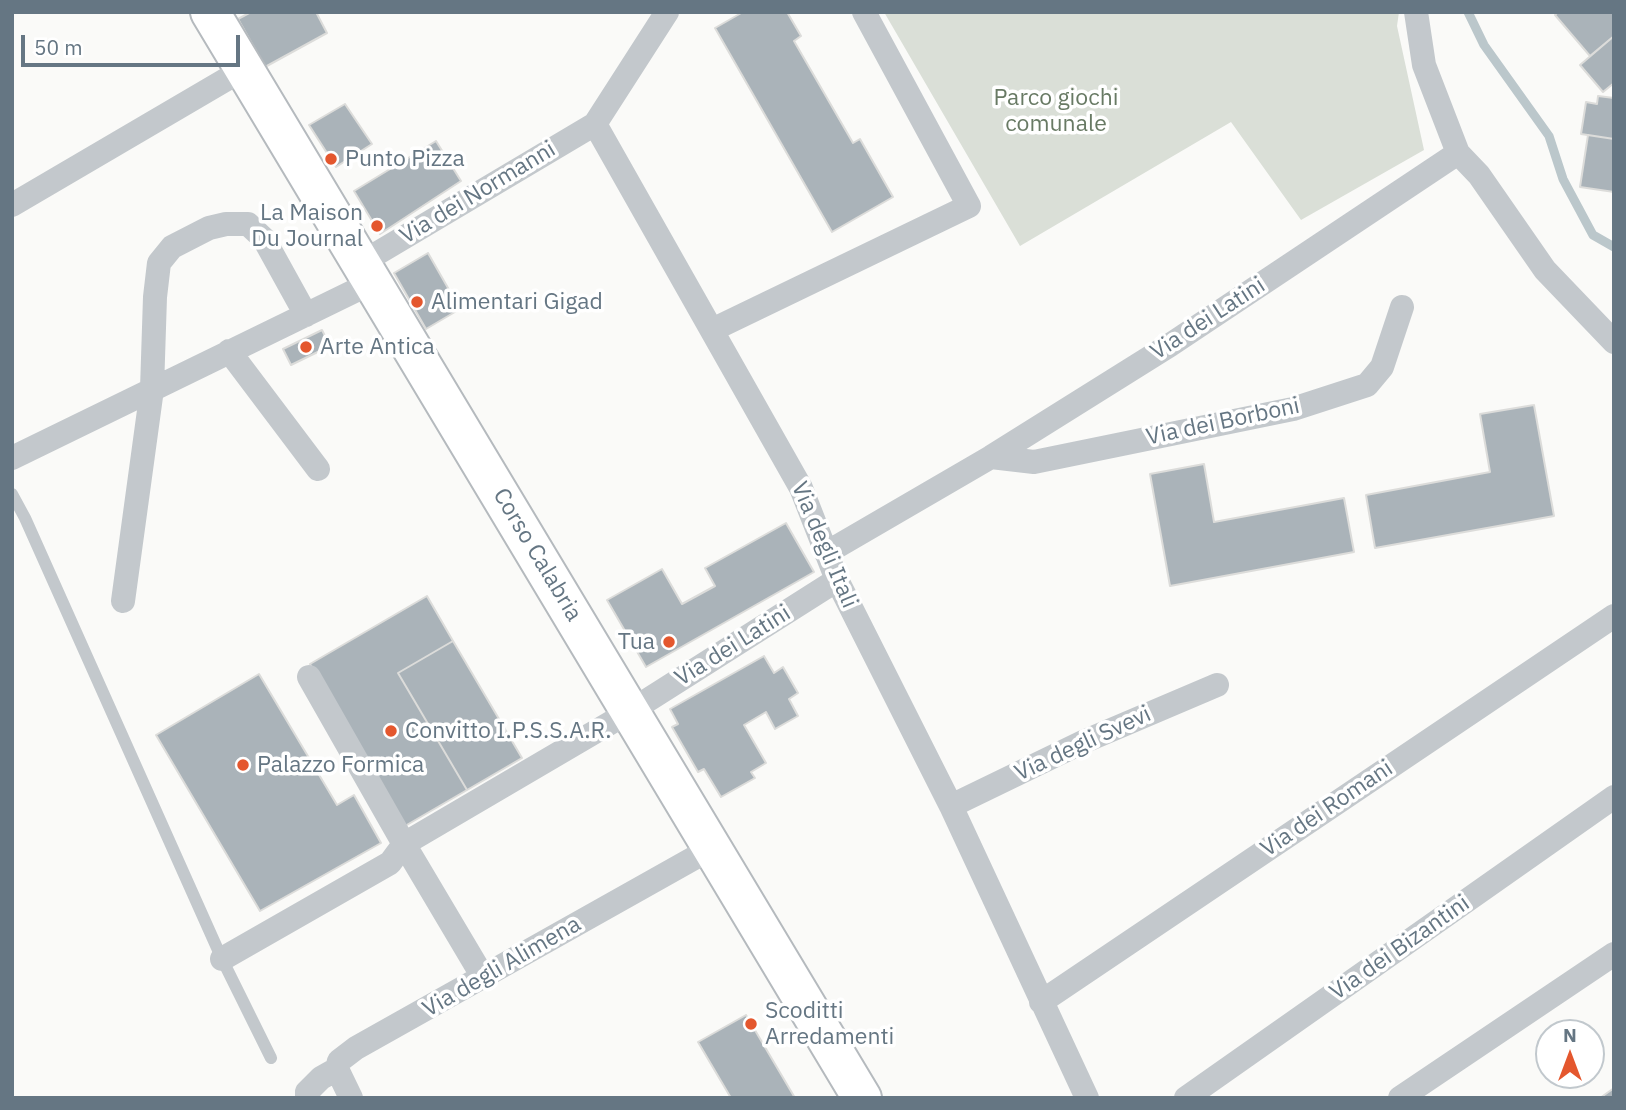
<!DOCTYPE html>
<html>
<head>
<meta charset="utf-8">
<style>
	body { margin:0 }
	#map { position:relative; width:1626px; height:1110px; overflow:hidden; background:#fafaf8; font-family:"IBM Plex Sans",sans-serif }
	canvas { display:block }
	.frame { position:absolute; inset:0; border:14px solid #657683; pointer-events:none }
	.north { position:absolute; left:1535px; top:1019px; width:70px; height:70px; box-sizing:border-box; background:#fff; border:2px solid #c1c8cd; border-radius:50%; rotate:0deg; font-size:19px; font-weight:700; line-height:28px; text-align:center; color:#657683 }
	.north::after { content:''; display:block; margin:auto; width:24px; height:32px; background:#e4572e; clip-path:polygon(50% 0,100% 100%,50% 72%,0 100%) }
	.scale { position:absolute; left:21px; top:35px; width:219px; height:32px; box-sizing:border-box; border:4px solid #657683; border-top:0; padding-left:9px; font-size:21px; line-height:24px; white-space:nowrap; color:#657683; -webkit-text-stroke:5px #fff; paint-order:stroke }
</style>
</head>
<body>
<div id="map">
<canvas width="1626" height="1110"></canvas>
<div class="frame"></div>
<div class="north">N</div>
<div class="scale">50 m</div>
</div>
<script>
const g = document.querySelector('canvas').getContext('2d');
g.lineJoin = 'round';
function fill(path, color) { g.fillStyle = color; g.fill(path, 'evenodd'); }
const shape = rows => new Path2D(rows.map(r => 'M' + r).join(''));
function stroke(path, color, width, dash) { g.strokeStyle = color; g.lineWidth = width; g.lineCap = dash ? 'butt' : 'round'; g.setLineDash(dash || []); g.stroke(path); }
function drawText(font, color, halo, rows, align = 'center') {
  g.font = font + ' "IBM Plex Sans",sans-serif'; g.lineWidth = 7; g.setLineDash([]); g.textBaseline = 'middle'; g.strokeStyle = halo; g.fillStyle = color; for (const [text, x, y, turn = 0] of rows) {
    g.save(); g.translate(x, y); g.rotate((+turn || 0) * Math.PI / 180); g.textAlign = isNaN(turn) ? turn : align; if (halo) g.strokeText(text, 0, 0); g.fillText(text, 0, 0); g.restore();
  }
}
fill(shape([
	[884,12,1399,12,1397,26,1424,150,1301,220,1231,122,1020,246]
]), '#dadfd7');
stroke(shape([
	[1468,12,1484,45,1549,136,1563,179,1593,235,1614,247]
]), '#bbc7cb', 9);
const building = shape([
	[251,12,316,12,327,33,265,67,238,19,251,12],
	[743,12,787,12,801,36,794,41,853,143,860,139,893,197,832,232,715,28,743,12],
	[1558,12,1614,12,1614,36,1590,56,1555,15,1558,12],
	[1614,36,1614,83,1603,92,1580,65,1614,36],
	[1598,96,1614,98,1614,139,1581,134,1586,102,1597,104,1598,96],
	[345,104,372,144,336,167,309,125,345,104],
	[1588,135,1614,139,1614,192,1580,187,1588,135],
	[436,141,461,181,380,234,354,191,436,141],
	[428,253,460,309,426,329,394,273,428,253],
	[322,330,330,346,291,365,283,349,322,330],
	[1534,405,1554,516,1375,548,1366,495,1490,472,1480,414,1534,405],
	[1204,464,1214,522,1344,498,1354,552,1170,586,1150,474,1204,464],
	[786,523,814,572,646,667,607,600,662,569,682,604,715,586,705,568,786,523],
	[427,596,453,641,398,673,467,790,405,826,310,664,427,596],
	[453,641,522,758,467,790,398,673,453,641],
	[764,656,774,673,783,667,798,693,789,699,798,716,775,729,766,712,744,725,766,763,751,772,755,778,721,797,704,769,698,772,672,727,678,724,670,709,764,656],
	[259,674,337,805,354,795,381,843,260,911,156,735,259,674],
	[746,1015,795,1098,731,1098,698,1042,746,1015],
	[1614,1088,1614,1098,1600,1098,1614,1088]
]);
fill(building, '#aab3b9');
stroke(building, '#dcdcda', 2);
const primary = shape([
	[210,12,862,1098]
]);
stroke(primary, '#b5babe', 42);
stroke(shape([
	[12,494,25,518,222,959,271,1058]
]), '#c3c8cc', 12);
stroke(shape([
	[667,12,595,124,801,488,837,580,951,806,1087,1098],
	[1458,153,1479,175,1545,270,1614,342],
	[12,205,244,69],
	[361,263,595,124],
	[712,330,969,206,864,12],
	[229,351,318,469],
	[991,457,1034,462,1293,409,1367,385,1382,367,1402,307],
	[12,458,373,282],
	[826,553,991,457,1170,345,1458,153,1424,65,1416,12],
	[123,601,152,389,155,297,159,263,172,247,209,228,226,224,248,224,264,239,306,315],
	[309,677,404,844,483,977],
	[951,806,1083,742,1217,685],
	[222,959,390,863,404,844,629,712,837,580],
	[1041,1002,1614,616],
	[337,1069,351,1098],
	[307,1098,307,1092,321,1078,337,1069,339,1061,356,1048,712,848],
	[1186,1098,1614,797],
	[1400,1098,1614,954]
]), '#c3c8cc', 24);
stroke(primary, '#fff', 38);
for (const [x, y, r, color] of [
	[331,159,7,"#e4572e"],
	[377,226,7,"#e4572e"],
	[417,302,7,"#e4572e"],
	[306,347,7,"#e4572e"],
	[669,642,7,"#e4572e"],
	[391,731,7,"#e4572e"],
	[243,765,7,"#e4572e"],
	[751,1024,7,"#e4572e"]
]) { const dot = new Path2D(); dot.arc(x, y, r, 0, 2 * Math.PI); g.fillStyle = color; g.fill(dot); stroke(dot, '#fff', 2.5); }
drawText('23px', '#687a64', '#fff', [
	["Parco giochi",1056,98],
	["comunale",1056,124]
]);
drawText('23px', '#657683', '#fff', [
	["Punto Pizza",345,159],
	["La Maison",363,213,"right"],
	["Du Journal",363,239,"right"],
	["Alimentari Gigad",431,302],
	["Arte Antica",320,347],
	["Tua",655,642,"right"],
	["Convitto I.P.S.S.A.R.",405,731],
	["Palazzo Formica",257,765],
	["Scoditti",765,1011],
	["Arredamenti",765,1037]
], 'left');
drawText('23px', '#657683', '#fff', [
	["Via dei Normanni",478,193,-31],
	["Via dei Latini",1208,319,-33],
	["Via dei Borboni",1223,422,-12],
	["Via degli Itali",824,545,67],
	["Corso Calabria",537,555,59],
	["Via dei Latini",733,646,-32],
	["Via degli Svevi",1083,744,-25],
	["Via dei Romani",1327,809,-34],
	["Via dei Bizantini",1400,948,-35],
	["Via degli Alimena",502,967,-30]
]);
</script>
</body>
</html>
